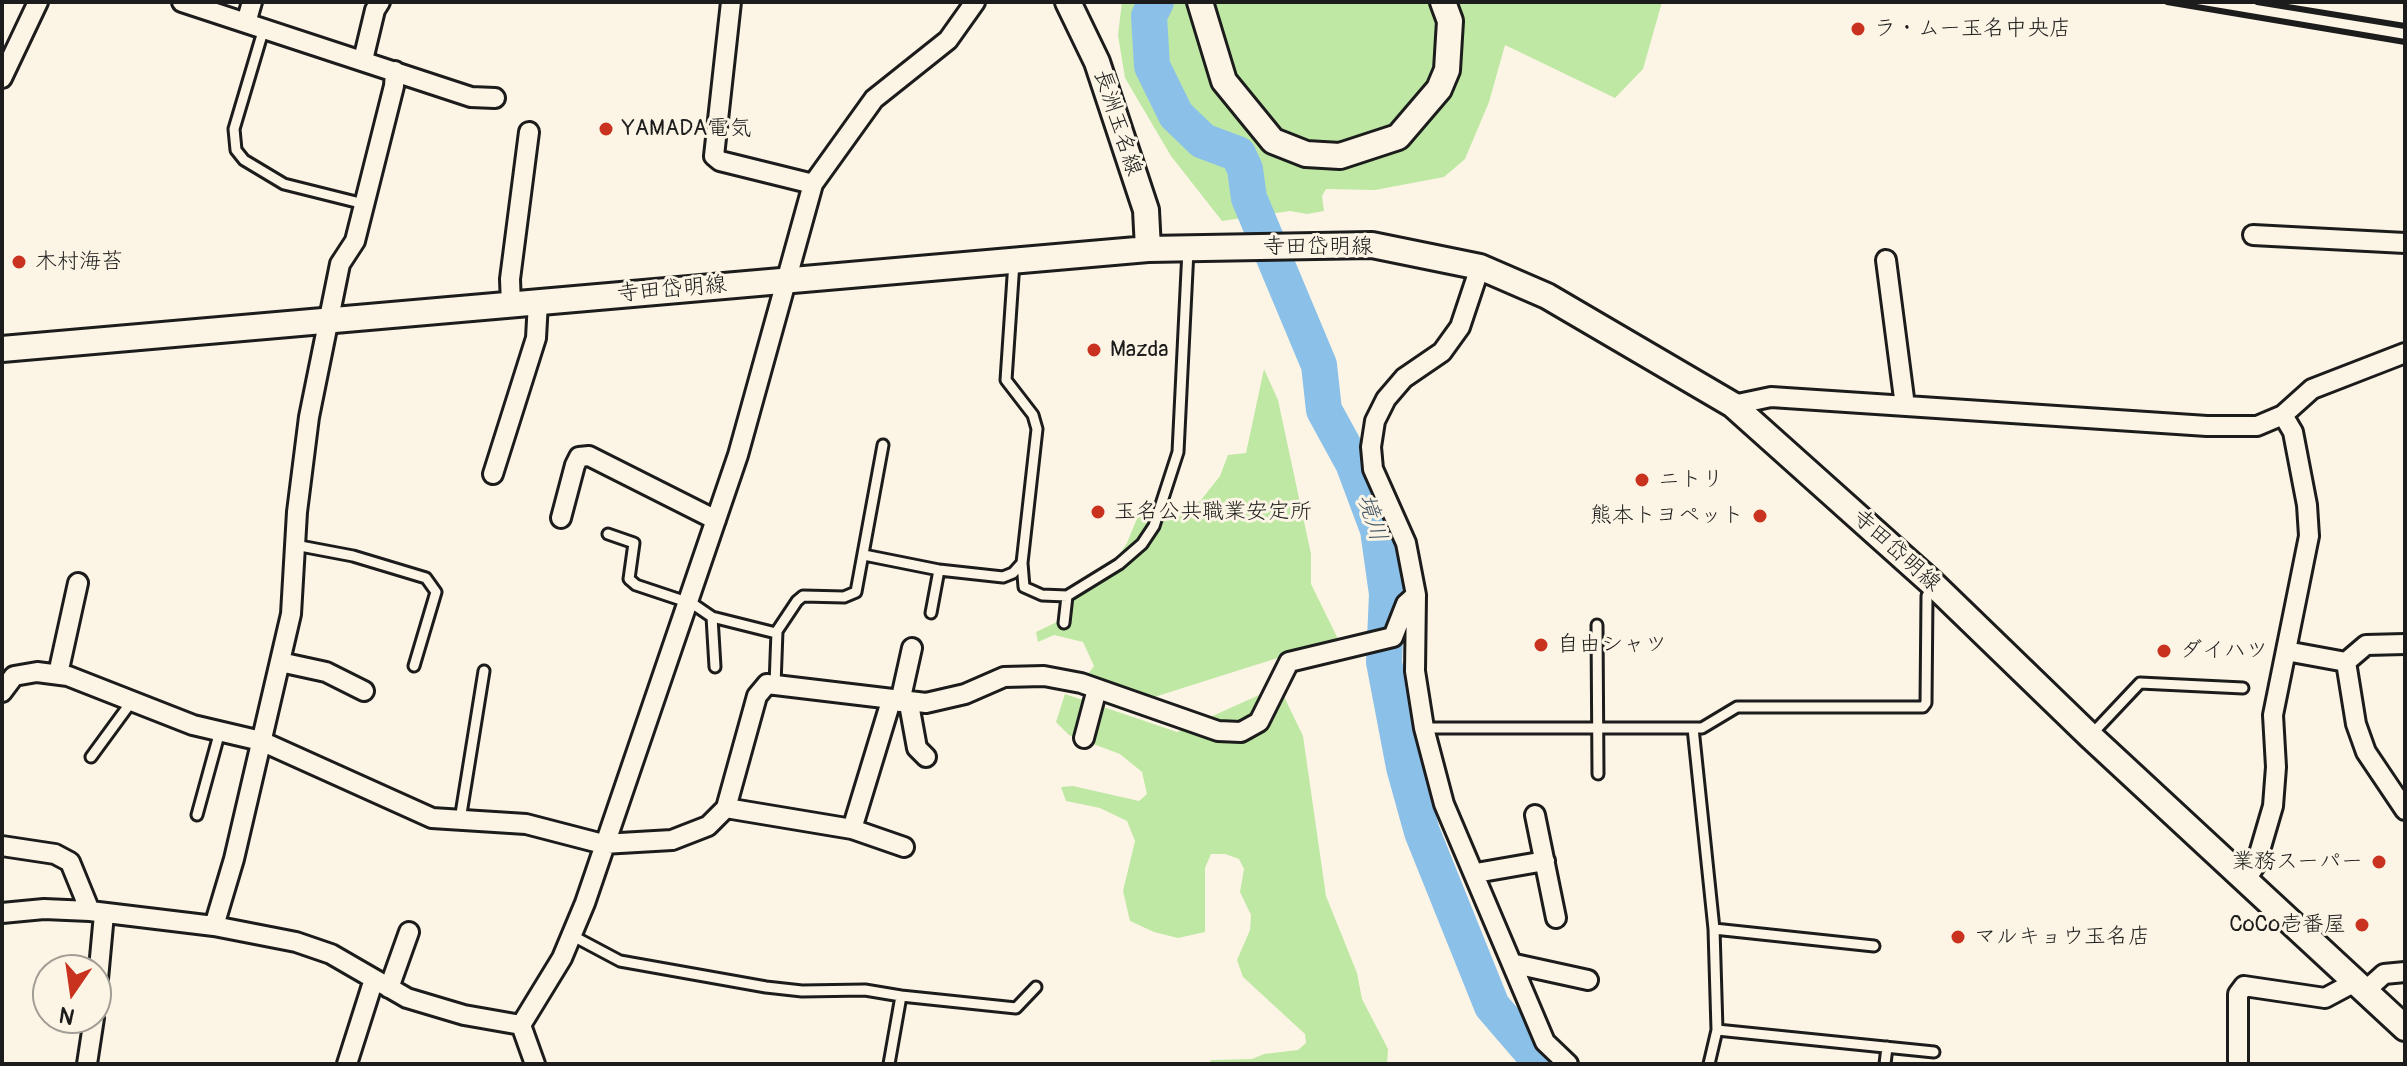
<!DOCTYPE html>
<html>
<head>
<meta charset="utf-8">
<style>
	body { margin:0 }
	#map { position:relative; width:2407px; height:1066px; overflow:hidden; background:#fcf5e5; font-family:Pangolin,sans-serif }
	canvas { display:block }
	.frame { position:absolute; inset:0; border:4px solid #1c1c1c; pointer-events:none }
	.north { position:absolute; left:32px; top:954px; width:80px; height:80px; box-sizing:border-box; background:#fcf5e5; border:2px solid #a29e95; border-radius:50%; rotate:193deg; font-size:22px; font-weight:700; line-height:32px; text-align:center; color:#1c1c1c }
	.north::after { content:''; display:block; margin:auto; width:28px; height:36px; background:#c8321e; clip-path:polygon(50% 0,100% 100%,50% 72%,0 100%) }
</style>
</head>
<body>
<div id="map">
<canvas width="2407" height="1066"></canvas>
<div class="frame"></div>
<div class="north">N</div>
</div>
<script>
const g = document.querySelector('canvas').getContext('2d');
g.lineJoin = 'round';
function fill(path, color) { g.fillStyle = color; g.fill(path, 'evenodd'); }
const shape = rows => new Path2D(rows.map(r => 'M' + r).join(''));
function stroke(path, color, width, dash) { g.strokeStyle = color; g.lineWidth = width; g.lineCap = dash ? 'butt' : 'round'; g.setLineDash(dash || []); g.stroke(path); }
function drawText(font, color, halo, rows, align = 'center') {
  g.font = font + ' Pangolin,"Klee One",sans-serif'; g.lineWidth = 6; g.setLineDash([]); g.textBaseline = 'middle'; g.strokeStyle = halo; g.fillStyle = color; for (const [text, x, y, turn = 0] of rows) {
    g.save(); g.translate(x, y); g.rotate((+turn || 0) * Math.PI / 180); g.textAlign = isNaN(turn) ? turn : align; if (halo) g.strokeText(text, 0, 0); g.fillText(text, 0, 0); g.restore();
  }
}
fill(shape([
	[1122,2,1662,2,1643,69,1615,98,1505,45,1489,102,1465,159,1444,177,1375,190,1326,189,1322,196,1324,211,1307,214,1290,211,1222,221,1171,156,1125,78,1118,35],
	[1264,369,1278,400,1311,554,1311,584,1338,639,1151,698,1086,677,1094,666,1083,642,1054,635,1038,642,1036,632,1059,621,1070,597,1109,570,1127,543,1140,511,1149,504,1159,505,1178,517,1183,515,1201,500,1220,476,1228,455,1246,453],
	[1279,686,1303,736,1326,896,1357,973,1362,999,1388,1049,1387,1064,1208,1064,1211,1060,1252,1059,1264,1054,1298,1050,1306,1043,1305,1034,1243,977,1237,960,1250,930,1251,915,1240,892,1244,869,1239,859,1225,854,1211,854,1205,868,1205,932,1178,938,1154,932,1130,921,1123,891,1135,841,1127,821,1100,808,1066,801,1061,787,1073,786,1139,801,1147,794,1142,772,1120,754,1069,735,1056,722,1065,694,1177,732]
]), '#bfe8a4');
stroke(shape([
	[1156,2,1149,16,1152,66,1176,115,1203,141,1238,154,1245,169,1249,198,1319,365,1324,410,1353,463,1378,530,1387,594,1384,662,1404,767,1422,832,1492,1006,1542,1064]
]), '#8bc0e9', 36);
const lane = shape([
	[264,28,234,129,236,150,244,160,284,184,364,204],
	[608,534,634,543,629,579,636,585,693,604,712,617,715,667],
	[295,545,353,556,426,578,436,592,414,666],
	[864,555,939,570,1003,577,1013,573,1022,563,1037,429,1033,415,1006,380,1014,262],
	[1022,563,1024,587,1042,595,1067,596,1119,564,1142,544,1154,526,1178,452,1188,250],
	[931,613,939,570],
	[712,617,776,633],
	[1064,623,1067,596],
	[1597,625,1598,774],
	[775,685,777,631,797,601,803,596,844,597,856,592,883,445],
	[1424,728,1693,728],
	[2090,736,2140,683,2243,688],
	[91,757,132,701],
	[197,815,220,731],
	[460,820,484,671],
	[1714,929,1874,946],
	[573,936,620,961,766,987,802,991,865,990,901,996,889,1064],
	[901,996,1016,1008,1036,987],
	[1717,1030,1934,1052],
	[1709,1064,1717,1030,1714,929,1693,728,1702,728,1737,707,1923,707,1926,703,1927,596,1932,586],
	[1885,1064,1887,1047]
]);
const street = shape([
	[182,2,471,97,495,98],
	[731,2,714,156,720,161,813,184],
	[246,23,252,2],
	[363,60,375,10,380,2],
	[2,78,38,2],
	[2253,235,2405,243],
	[1886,260,1905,406],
	[1480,267,1460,327,1442,352,1404,378,1386,399,1375,421,1371,447,1373,469,1406,543,1416,595,1415,671,1424,728,1444,804,1545,1042,1568,1064],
	[511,305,510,279,529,132],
	[1733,405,1771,397,2207,426,2257,426,2283,415,2312,389,2405,353],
	[493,474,536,338,538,302],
	[561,518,575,465,579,457,589,456,716,520],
	[2405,644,2366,645,2346,662,2356,724,2366,752,2405,810],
	[2286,651,2346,662],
	[280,662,326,672,364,691],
	[58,674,78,583],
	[2,692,14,676,37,672,68,676,193,725,261,741,432,818,526,824,603,844,672,840,708,826,726,808,757,696,767,684,926,703,965,694,1004,677,1044,676,1081,683,1218,731,1241,732,1259,722,1289,662,1393,637,1406,604,1416,595],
	[900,702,912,648],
	[909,704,917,748,926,757],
	[1084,738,1097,689],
	[726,808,852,829,904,847],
	[1535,815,1556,918],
	[852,829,891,701],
	[2,846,55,854,70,862,90,911],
	[1476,873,1545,861],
	[2246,880,2256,864,2273,806,2276,767,2273,715,2309,536,2307,505,2293,432,2283,415],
	[2,913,44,909,90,911,214,926,234,859,291,614,297,512,309,417,340,264,355,241,394,86,395,71],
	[214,926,296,942,331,954,407,998,464,1015,521,1025],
	[1515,964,1588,980],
	[389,988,409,932],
	[2365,991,2384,974,2405,972],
	[96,1001,104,914],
	[521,1025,562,958,585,903,738,455,813,184,874,99,948,40,975,2],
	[521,1025,535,1064],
	[87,1064,94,1018],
	[347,1064,374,979],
	[2238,1064,2238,994,2244,986,2325,998,2355,982]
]);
const secondary = shape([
	[1068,2,1097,62,1146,210,1148,249],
	[1200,2,1224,81,1273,141,1306,154,1340,156,1398,137,1439,89,1447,70,1450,21,1443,2],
	[2,349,1148,249,1372,245,1480,267,1547,296,1733,405,1933,584,2090,736,2405,1028]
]);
stroke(lane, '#1c1c1c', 15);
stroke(street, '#1c1c1c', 24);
stroke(secondary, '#1c1c1c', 30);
stroke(lane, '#fcf5e5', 9);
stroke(street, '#fcf5e5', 18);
stroke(secondary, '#fcf5e5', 24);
stroke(shape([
	[2167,2,2405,42],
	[2257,2,2405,26]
]), '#1c1c1c', 6);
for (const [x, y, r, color] of [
	[1858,29,8,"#c8321e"],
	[606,129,8,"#c8321e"],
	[19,262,8,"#c8321e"],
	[1094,350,8,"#c8321e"],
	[1642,480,8,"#c8321e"],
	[1098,512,8,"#c8321e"],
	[1760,516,8,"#c8321e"],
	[1541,645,8,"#c8321e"],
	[2164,651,8,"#c8321e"],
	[2379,862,8,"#c8321e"],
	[2362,925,8,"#c8321e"],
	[1958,937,8,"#c8321e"]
]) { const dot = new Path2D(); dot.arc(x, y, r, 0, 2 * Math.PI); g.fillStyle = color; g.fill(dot); stroke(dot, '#fcf5e5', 3); }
drawText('22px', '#1c1c1c', '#fcf5e5', [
	["ラ・ムー玉名中央店",1874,29],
	["YAMADA電気",622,129],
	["木村海苔",35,262],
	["Mazda",1110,350],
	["ニトリ",1658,480],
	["玉名公共職業安定所",1114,512],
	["熊本トヨペット",1744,516,"right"],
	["自由シャツ",1557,645],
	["ダイハツ",2180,651],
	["業務スーパー",2363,862,"right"],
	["CoCo壱番屋",2346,925,"right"],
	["マルキョウ玉名店",1974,937]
], 'left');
drawText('22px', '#1c1c1c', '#fcf5e5', [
	["長洲玉名線",1117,123,72],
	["寺田岱明線",1318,247],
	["寺田岱明線",672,290,-5],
	["寺田岱明線",1896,551,42]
]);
drawText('italic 24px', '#435564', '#fcf5e5', [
	["境川",1371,518,73]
]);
</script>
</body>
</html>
